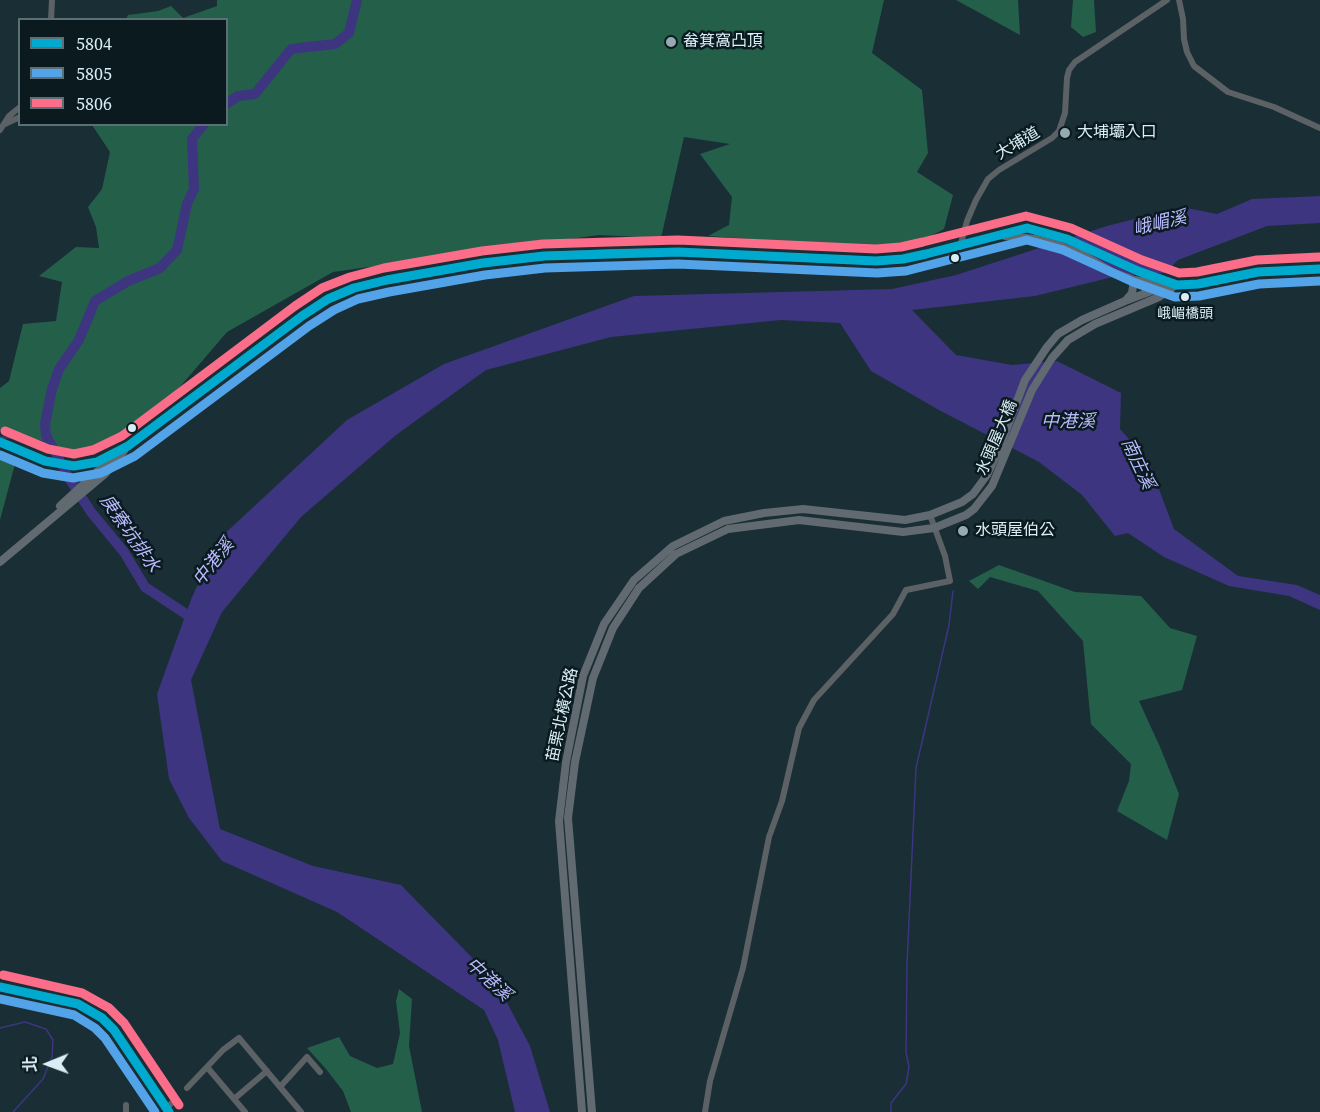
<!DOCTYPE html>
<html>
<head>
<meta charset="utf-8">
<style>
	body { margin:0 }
	#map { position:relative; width:1320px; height:1112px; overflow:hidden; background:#1a2e35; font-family:"Source Serif 4","Noto Sans TC",serif }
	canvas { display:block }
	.legend { position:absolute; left:18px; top:18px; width:210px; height:108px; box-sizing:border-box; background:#0a1a1f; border:2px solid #5d6e75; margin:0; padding:8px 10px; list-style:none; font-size:18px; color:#d9edf5 }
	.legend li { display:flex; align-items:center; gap:12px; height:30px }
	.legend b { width:30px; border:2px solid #5d6e75 }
	.north { position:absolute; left:18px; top:1034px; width:60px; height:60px; -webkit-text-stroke:4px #0a1a1f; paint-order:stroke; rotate:269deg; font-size:16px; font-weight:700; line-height:24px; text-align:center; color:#d9edf5 }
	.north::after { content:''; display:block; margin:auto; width:21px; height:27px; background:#d9edf5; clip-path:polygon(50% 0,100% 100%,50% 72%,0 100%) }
</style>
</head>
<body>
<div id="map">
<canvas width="1320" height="1112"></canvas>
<ul class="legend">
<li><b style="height:8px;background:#00a9ce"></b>5804</li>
<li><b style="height:8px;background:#53a3e8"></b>5805</li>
<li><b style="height:8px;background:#fb6d88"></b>5806</li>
</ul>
<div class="north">北</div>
</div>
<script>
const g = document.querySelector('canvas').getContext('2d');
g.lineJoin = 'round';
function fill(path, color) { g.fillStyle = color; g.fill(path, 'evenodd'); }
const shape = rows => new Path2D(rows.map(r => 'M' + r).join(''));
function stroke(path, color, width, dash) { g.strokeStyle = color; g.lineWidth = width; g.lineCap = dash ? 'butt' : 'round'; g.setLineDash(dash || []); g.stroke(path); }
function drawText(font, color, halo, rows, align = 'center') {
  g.font = font + ' "Source Serif 4","Noto Sans TC",serif'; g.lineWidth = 5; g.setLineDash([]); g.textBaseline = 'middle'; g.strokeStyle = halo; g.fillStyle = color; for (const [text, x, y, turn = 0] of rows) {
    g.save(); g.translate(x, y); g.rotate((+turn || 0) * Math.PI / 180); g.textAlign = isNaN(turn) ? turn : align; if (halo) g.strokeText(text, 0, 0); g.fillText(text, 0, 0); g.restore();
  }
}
fill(shape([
	[217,0,884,0,872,53,922,90,928,153,917,172,953,195,944,229,912,246,853,246,708,236,729,225,732,197,700,154,730,144,684,137,661,238,599,235,333,272,227,332,167,402,117,440,75,455,0,430,0,388,9,381,23,324,56,321,62,282,39,276,76,247,99,248,96,227,88,207,102,189,110,152,92,125,226,124,226,20,126,19,128,15,158,11,171,6,183,18,217,6],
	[956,0,1018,0,1020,35],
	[1073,0,1094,0,1096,32,1083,37,1071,27],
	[0,456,15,464,0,520],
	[999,565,1075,592,1141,596,1170,628,1197,636,1182,690,1139,701,1160,747,1179,794,1167,840,1117,811,1129,781,1131,764,1091,724,1083,641,1038,591,990,577,978,589,969,581],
	[399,989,412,999,409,1046,422,1112,351,1112,343,1091,326,1069,307,1048,339,1037,350,1056,377,1068,393,1064,400,1033,396,1001]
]), '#245f4a');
fill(shape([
	[1320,196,1320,223,1267,226,1178,260,1165,273,1117,276,1035,296,912,310,956,355,1012,365,1057,361,1121,393,1120,429,1148,460,1174,529,1238,576,1297,585,1320,595,1320,610,1289,596,1229,586,1164,557,1128,533,1115,536,1082,495,1039,462,939,410,871,371,840,323,781,320,611,337,486,370,396,435,301,517,222,612,191,680,220,829,313,866,401,885,496,982,530,1046,550,1112,515,1112,498,1040,484,1010,337,912,222,861,189,818,169,779,157,694,192,597,220,538,347,420,444,364,634,296,892,289,956,275,1107,226,1182,207,1217,214,1252,199]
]), '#3d3580');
stroke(shape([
	[0,437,50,442],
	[0,1028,25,1022,46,1029,53,1040,52,1057,43,1079,13,1112],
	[891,1112,891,1103,906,1084,909,1067,906,1052,907,964,916,768,949,625,953,591]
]), '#3d3580', 1.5);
stroke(shape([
	[226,104,238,96,255,94,291,49,335,44,349,33,357,0],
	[192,618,145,587,124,552,91,512,69,478,46,435,45,424,52,389,59,369,79,340,95,301,128,281,160,268,177,250,187,204,194,189,192,139,204,124]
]), '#3d3580', 10);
stroke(shape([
	[1179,0,1183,19,1184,39,1187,52,1194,66,1228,92,1274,107,1320,128],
	[51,20,52,0],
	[5,124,20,117],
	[0,130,9,116,20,107],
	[960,247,967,221,976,200,988,179,999,170,1052,138,1059,131,1065,113,1067,78,1069,70,1075,62,1167,0],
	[207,1067,245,1112],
	[280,1087,307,1057,320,1072],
	[187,1088,223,1050,239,1038,301,1112],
	[234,1099,267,1071],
	[166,1108,173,1102],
	[126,1112,126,1105],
	[705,1112,710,1081,743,968,769,837,782,801,799,728,814,700,893,614,906,590,950,581,945,556,930,515]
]), '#5b6165', 6);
stroke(shape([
	[1005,236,1036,239,1058,245,1083,255,1112,272,1134,280,1177,285,1198,284,1258,272,1320,269],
	[1126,300,1132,293,1134,280],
	[0,442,45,461,74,466,97,462,128,446,302,316,328,299,354,288,387,280,483,263,544,256,612,253,678,252,876,261,903,259,926,254,1027,228,1067,239,1138,271,1177,285],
	[60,506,111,459],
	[0,562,105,474,124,451],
	[0,987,78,1004,102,1018,114,1030,169,1112],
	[582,1112,559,821,566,762,583,676,604,624,634,580,673,546,724,521,764,513,803,509,905,520,930,515,962,502,973,494,987,475,999,449,1025,380,1047,347,1058,334,1082,320,1125,301,1154,290,1177,285],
	[592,1112,568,818,575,762,593,678,613,628,639,588,676,554,728,529,799,520,903,532,934,528,966,515,974,509,992,486,1032,390,1052,358,1068,340,1095,324,1159,297,1172,288]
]), '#616a70', 8);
stroke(shape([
	[0,442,45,461,74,466,97,462,128,446,302,316,328,299,354,288,387,280,483,263,544,256,678,252,876,261,903,259,926,254,1027,228,1067,239,1138,271,1177,285,1198,284,1258,272,1320,269],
	[0,987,78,1004,102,1018,114,1030,169,1112]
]), '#00a9ce', 9);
stroke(shape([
	[0,455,43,473,73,478,101,473,135,456,309,326,334,310,358,299,389,292,485,275,545,268,678,264,877,273,906,271,1027,240,1063,250,1133,282,1175,297,1199,296,1259,284,1320,281],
	[0,999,74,1015,95,1028,105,1038,155,1112]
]), '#53a3e8', 9);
stroke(shape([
	[5,431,48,449,74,454,93,450,122,436,295,306,322,288,350,277,384,268,482,251,543,244,678,240,876,249,901,247,923,242,1026,216,1071,228,1142,260,1179,273,1197,272,1257,260,1319,257],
	[3,975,82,993,109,1008,124,1023,179,1105]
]), '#fb6d88', 9);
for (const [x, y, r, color] of [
	[671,42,6,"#96aab2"],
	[1065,133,6,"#96aab2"],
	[955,258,5,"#d9edf5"],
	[1185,297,5,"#d9edf5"],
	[132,428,5,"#d9edf5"],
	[963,531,6,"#96aab2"]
]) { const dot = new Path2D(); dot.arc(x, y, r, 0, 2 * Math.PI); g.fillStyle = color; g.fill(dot); stroke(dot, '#0a1a1f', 2); }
drawText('14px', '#d9edf5', '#0a1a1f', [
	["峨嵋橋頭",1185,314]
]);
drawText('16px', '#d9edf5', '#0a1a1f', [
	["畚箕窩凸頂",683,42],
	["大埔壩入口",1077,133],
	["水頭屋伯公",975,531]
], 'left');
drawText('16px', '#d9edf5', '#0a1a1f', [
	["大埔道",1018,144,-31],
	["水頭屋大橋",997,438,-67],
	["苗栗北橫公路",563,715,-78]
]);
drawText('italic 18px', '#babaff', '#0a1a1f', [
	["峨嵋溪",1160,224,-13],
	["中港溪",1068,422],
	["南庄溪",1137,464,65],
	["庚寮坑排水",129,534,55],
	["中港溪",214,563,-52],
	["中港溪",488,980,43]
]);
</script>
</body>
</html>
